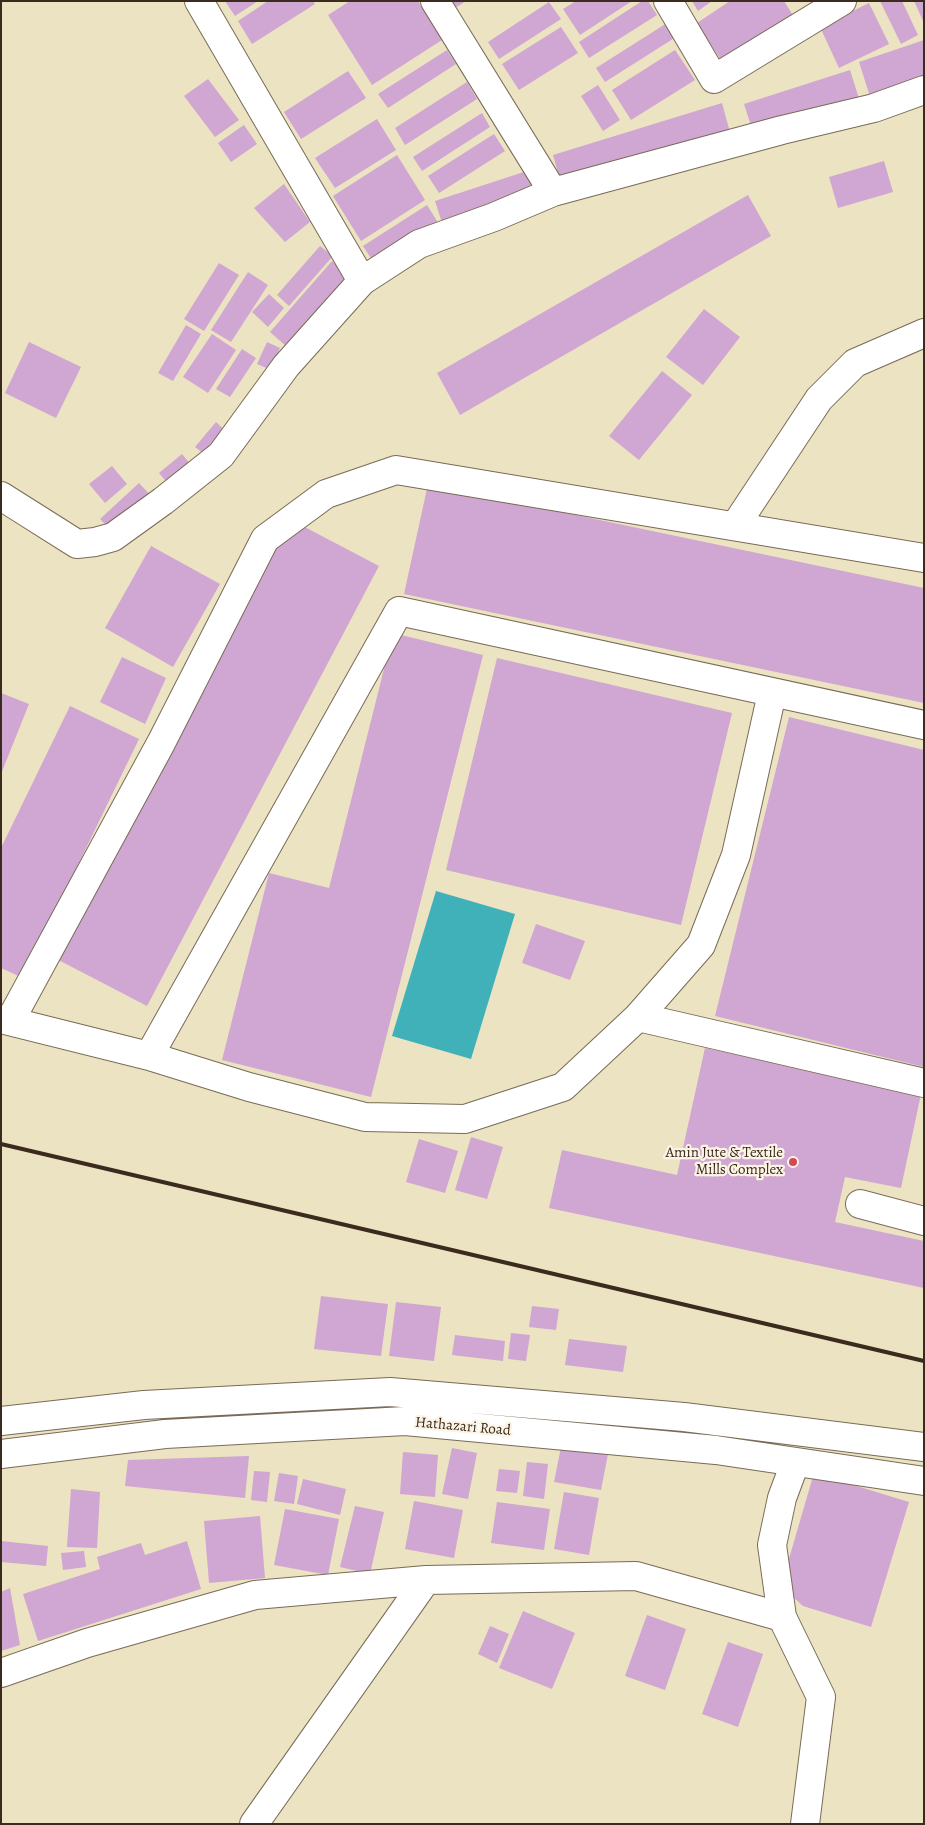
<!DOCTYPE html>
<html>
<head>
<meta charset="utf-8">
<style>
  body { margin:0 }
  #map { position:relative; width:925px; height:1825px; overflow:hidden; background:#ebe3c1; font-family:Alegreya,serif }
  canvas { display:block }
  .frame { position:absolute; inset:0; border:2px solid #3b2a1e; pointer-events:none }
</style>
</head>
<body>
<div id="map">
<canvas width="925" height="1825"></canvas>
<div class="frame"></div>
</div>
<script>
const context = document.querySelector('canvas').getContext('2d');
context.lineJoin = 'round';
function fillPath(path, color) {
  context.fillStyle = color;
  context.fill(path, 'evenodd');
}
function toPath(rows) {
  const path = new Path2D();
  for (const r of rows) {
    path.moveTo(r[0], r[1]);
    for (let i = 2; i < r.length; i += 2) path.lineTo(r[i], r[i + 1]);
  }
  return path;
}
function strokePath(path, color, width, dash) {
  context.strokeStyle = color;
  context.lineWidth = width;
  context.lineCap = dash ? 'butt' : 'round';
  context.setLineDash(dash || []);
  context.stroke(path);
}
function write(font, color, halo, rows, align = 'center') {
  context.font = font + ' Alegreya,serif';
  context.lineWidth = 4.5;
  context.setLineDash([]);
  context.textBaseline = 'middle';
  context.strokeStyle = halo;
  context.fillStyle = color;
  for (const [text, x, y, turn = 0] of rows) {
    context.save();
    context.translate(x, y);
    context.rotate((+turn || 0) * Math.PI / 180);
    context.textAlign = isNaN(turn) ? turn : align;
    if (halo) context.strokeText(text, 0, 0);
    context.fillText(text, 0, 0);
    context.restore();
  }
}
const water = toPath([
  [436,891,515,914,471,1059,392,1036]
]);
const building = toPath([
  [225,1,258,1,235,16],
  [268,1,313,1,315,4,252,44,238,21],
  [350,1,418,1,442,40,372,85,328,15],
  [447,1,466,1,452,10],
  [576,1,632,1,580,35,563,9],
  [642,1,648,1,657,15,589,58,579,42],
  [692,1,712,1,698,11],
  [730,1,784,1,794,17,723,63,697,23],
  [880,1,902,1,918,35,901,44],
  [914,1,924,1,924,23],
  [549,2,561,19,499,59,488,42],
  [869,3,889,44,839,68,820,27],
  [667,23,676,37,605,82,596,68],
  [561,27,578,53,519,90,502,64],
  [924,40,924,88,873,106,859,62],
  [447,50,456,64,388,108,378,94],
  [675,50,695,80,631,120,612,90],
  [850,70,860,102,754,135,744,104],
  [348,71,366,98,301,139,284,112],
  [208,79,239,120,215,137,184,96],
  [467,82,477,99,405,145,395,128],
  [598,85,620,120,603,131,581,96],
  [722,103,731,136,562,187,553,155],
  [482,113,490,127,422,171,413,157],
  [377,119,396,150,335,188,315,158],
  [244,125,257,144,231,162,218,143],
  [494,134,505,151,439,193,428,176],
  [397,155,425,200,361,241,333,196],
  [884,161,893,192,838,208,829,177],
  [536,168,545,195,444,229,435,201],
  [284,184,310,222,285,242,254,208],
  [748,195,771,236,460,415,437,373],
  [427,205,440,226,376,266,363,246],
  [320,246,333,256,289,306,277,295],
  [332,261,357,283,295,354,270,332],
  [219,263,239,275,204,331,184,319],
  [248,272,268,285,231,342,211,330],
  [269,294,284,308,268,327,252,312],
  [704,309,740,337,703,385,666,357],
  [186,325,201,334,173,381,158,373],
  [212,334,236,350,208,393,183,377],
  [29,342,81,367,56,418,5,393],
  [267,342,280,348,271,370,257,364],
  [242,349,256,358,230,397,216,389],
  [662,371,692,395,639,460,609,436],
  [216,422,231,436,213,461,195,447],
  [182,454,197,472,174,491,159,473],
  [112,466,127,484,105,503,89,484],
  [139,483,153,498,115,534,100,519],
  [428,484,924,588,924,703,404,594],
  [278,513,379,566,147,1006,45,953],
  [151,546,220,584,173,667,105,628],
  [393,633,483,655,371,1097,222,1060,269,873,329,888],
  [122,657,166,678,145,724,100,702],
  [497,658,732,713,681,925,446,870],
  [1,693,29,704,1,774],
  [70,706,139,739,23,978,1,968,1,848],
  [789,717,924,750,924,1067,715,1016],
  [536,924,585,941,570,980,522,963],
  [705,1048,921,1094,901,1188,845,1177,835,1222,924,1241,924,1288,549,1208,562,1150,677,1175],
  [471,1137,503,1147,487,1199,455,1190],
  [419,1139,458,1151,445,1193,406,1182],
  [321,1296,388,1304,381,1356,314,1349],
  [396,1302,441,1307,434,1361,389,1356],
  [532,1306,559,1309,556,1330,529,1327],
  [511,1333,530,1335,526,1361,508,1359],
  [455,1335,505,1341,503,1361,452,1355],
  [569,1339,627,1346,623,1372,565,1365],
  [561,1447,608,1454,601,1490,554,1482],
  [452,1448,477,1453,468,1499,442,1494],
  [403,1452,438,1455,435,1497,400,1494],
  [249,1456,245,1498,125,1486,128,1460],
  [527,1462,548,1464,544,1499,523,1496],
  [499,1469,520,1471,517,1493,496,1491],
  [254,1471,270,1472,267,1502,251,1500],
  [279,1473,298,1476,294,1504,274,1501],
  [814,1473,909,1502,871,1627,803,1606,781,1586],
  [303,1479,346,1489,340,1515,297,1504],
  [71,1489,100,1492,97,1548,67,1547],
  [564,1492,599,1498,589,1555,554,1549],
  [414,1501,463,1510,454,1558,405,1549],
  [497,1502,550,1509,544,1550,491,1543],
  [355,1506,384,1512,370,1574,340,1567],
  [285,1509,339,1519,328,1575,274,1565],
  [260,1516,265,1578,209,1583,204,1521],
  [1,1541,48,1546,46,1566,1,1562],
  [187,1541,201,1589,38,1641,23,1594,100,1569,97,1557,141,1543,145,1555],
  [84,1551,86,1567,63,1570,61,1553],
  [10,1588,20,1645,1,1651,1,1592],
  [523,1611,575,1633,552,1689,499,1668],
  [647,1615,686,1629,665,1690,625,1676],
  [490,1626,509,1634,497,1663,478,1654],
  [728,1642,763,1654,738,1727,702,1714]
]);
const street = toPath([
  [199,1,362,281],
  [435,1,553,192],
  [668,1,714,79,842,1],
  [1,496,77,544,95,542,113,537,163,501,221,455,286,366,362,281,419,244,494,217,553,192,782,130,874,108,924,90],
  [735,526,819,399,855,363,924,333],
  [772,693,736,855,701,945,638,1017,563,1087,465,1119,365,1117,249,1087,149,1056,399,611,924,725],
  [638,1017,924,1083],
  [1,1019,149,1056],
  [10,1021,161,743,265,539,326,494,396,470,924,558],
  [860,1204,924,1221],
  [795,1463,782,1498,772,1545,782,1617,821,1697,805,1824],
  [1,1673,87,1643,255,1595,426,1580],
  [254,1824,426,1580,636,1576,782,1617]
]);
const highway = toPath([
  [1,1421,144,1405,390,1392,684,1417,924,1447],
  [1,1454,165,1434,405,1421,716,1450,924,1481]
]);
const rail = toPath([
  [1,1144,924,1361]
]);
const markers = [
  [793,1162,5,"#d1495b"]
];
const poiNames = [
  ["Amin Jute & Textile",783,1153],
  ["Mills Complex",783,1170]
];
const streetNames = [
  ["Hathazari Road",463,1427,5]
];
fillPath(water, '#40b1b8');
fillPath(building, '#d0a6d2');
strokePath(street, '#796b57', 30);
strokePath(highway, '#796b57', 30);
strokePath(street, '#fff', 28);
strokePath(highway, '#fff', 28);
strokePath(rail, '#3b2a1e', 4);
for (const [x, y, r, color] of markers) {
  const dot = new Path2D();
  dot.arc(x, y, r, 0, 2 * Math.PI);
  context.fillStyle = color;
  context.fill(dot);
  strokePath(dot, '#fcf5e5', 2);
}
write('15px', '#3b2a1e', '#fcf5e5', poiNames, 'right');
write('15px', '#3b2a1e', '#fcf5e5', streetNames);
</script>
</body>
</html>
